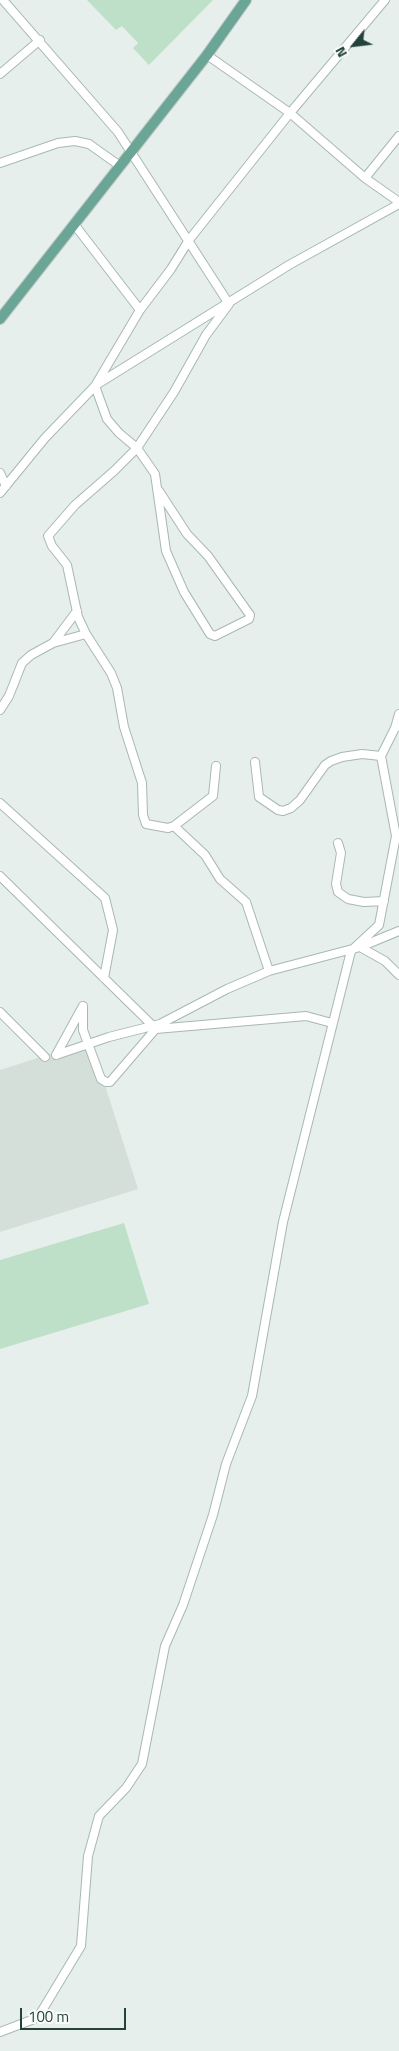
<!DOCTYPE html>
<html>
<head>
<meta charset="utf-8">
<style>
  body { margin:0 }
  #map { position:relative; width:399px; height:2051px; overflow:hidden; background:#e6efeb; font-family:"Titillium Web",sans-serif }
  canvas { display:block }
  .north { position:absolute; left:329px; top:20px; width:50px; height:50px; -webkit-text-stroke:4px #f7fbf9; paint-order:stroke; rotate:241deg; font-size:14px; font-weight:700; line-height:20px; text-align:center; color:#24423a }
  .north::after { content:''; display:block; margin:auto; width:18px; height:22px; background:#24423a; clip-path:polygon(50% 0,100% 100%,50% 72%,0 100%) }
  .scale { position:absolute; left:20px; top:2008px; width:106px; height:22px; box-sizing:border-box; border:2px solid #24423a; border-top:0; padding-left:6px; font-size:15px; line-height:18px; white-space:nowrap; color:#24423a; -webkit-text-stroke:4px #f7fbf9; paint-order:stroke }
</style>
</head>
<body>
<div id="map">
<canvas width="399" height="2051"></canvas>
<div class="north">N</div>
<div class="scale">100 m</div>
</div>
<script>
const context = document.querySelector('canvas').getContext('2d');
context.lineJoin = 'round';
function fillPath(path, color) {
  context.fillStyle = color;
  context.fill(path, 'evenodd');
}
function toPath(rows) {
  const path = new Path2D();
  for (const r of rows) {
    path.moveTo(r[0], r[1]);
    for (let i = 2; i < r.length; i += 2) path.lineTo(r[i], r[i + 1]);
  }
  return path;
}
function strokePath(path, color, width, dash) {
  context.strokeStyle = color;
  context.lineWidth = width;
  context.lineCap = dash ? 'butt' : 'round';
  context.setLineDash(dash || []);
  context.stroke(path);
}
const built = toPath([
  [91,1041,138,1189,0,1232,0,1070]
]);
const green = toPath([
  [87,0,213,0,149,65,133,48,138,43,122,26,116,30],
  [124,1223,149,1304,0,1349,0,1260]
]);
const minor = toPath([
  [3,0,118,132,229,304,206,335,174,392,137,448,114,471,75,505,48,536,52,546,67,565,78,617,86,634,111,673,117,688,124,727,142,783,143,815,146,824,168,828,174,826,213,796,216,766],
  [207,55,290,113,365,178,399,202],
  [0,74,40,40],
  [0,163,58,143,75,141,89,144,120,166],
  [365,178,399,136],
  [74,224,140,310],
  [96,385,289,265,399,204],
  [95,386,107,419,119,433,137,448,155,474,166,551,184,592,210,634,215,636,249,619,250,615,208,556,187,534,159,491],
  [0,473,6,486],
  [0,493,45,438,95,386,140,310,171,269,189,240,290,113,385,0],
  [53,643,86,634],
  [0,710,9,696,22,663,31,655,53,643,77,611],
  [395,728,399,714],
  [255,762,259,797,278,810,283,811,291,808,300,800,325,765,331,761,342,757,362,754,381,756],
  [0,803,105,898,113,930,104,978],
  [174,826,205,855,220,879,246,902,269,971],
  [338,843,341,853,336,884,338,892,348,899,364,902,384,901],
  [0,876,152,1025],
  [360,947,399,931],
  [83,1006,83,1030,101,1079,106,1082,110,1082,159,1025],
  [0,1012,45,1057],
  [156,1029,306,1016,332,1023],
  [56,1055,109,1037,160,1024,227,989,269,971,360,947,385,961,399,975],
  [56,1055,83,1006],
  [0,2032,34,2019,40,2014,81,1946,88,1856,99,1816,126,1788,142,1764,165,1646,183,1605,213,1515,226,1464,252,1396,283,1222,351,951,379,925,396,836,381,756,395,728,399,726]
]);
const major = toPath([
  [0,319,207,55,246,0]
]);
fillPath(built, '#d4dfda');
fillPath(green, '#bfe0c8');
strokePath(minor, '#a8b8b2', 10);
strokePath(major, '#c2cac8', 12);
strokePath(minor, '#fff', 8);
strokePath(major, '#6aa596', 10);
</script>
</body>
</html>
